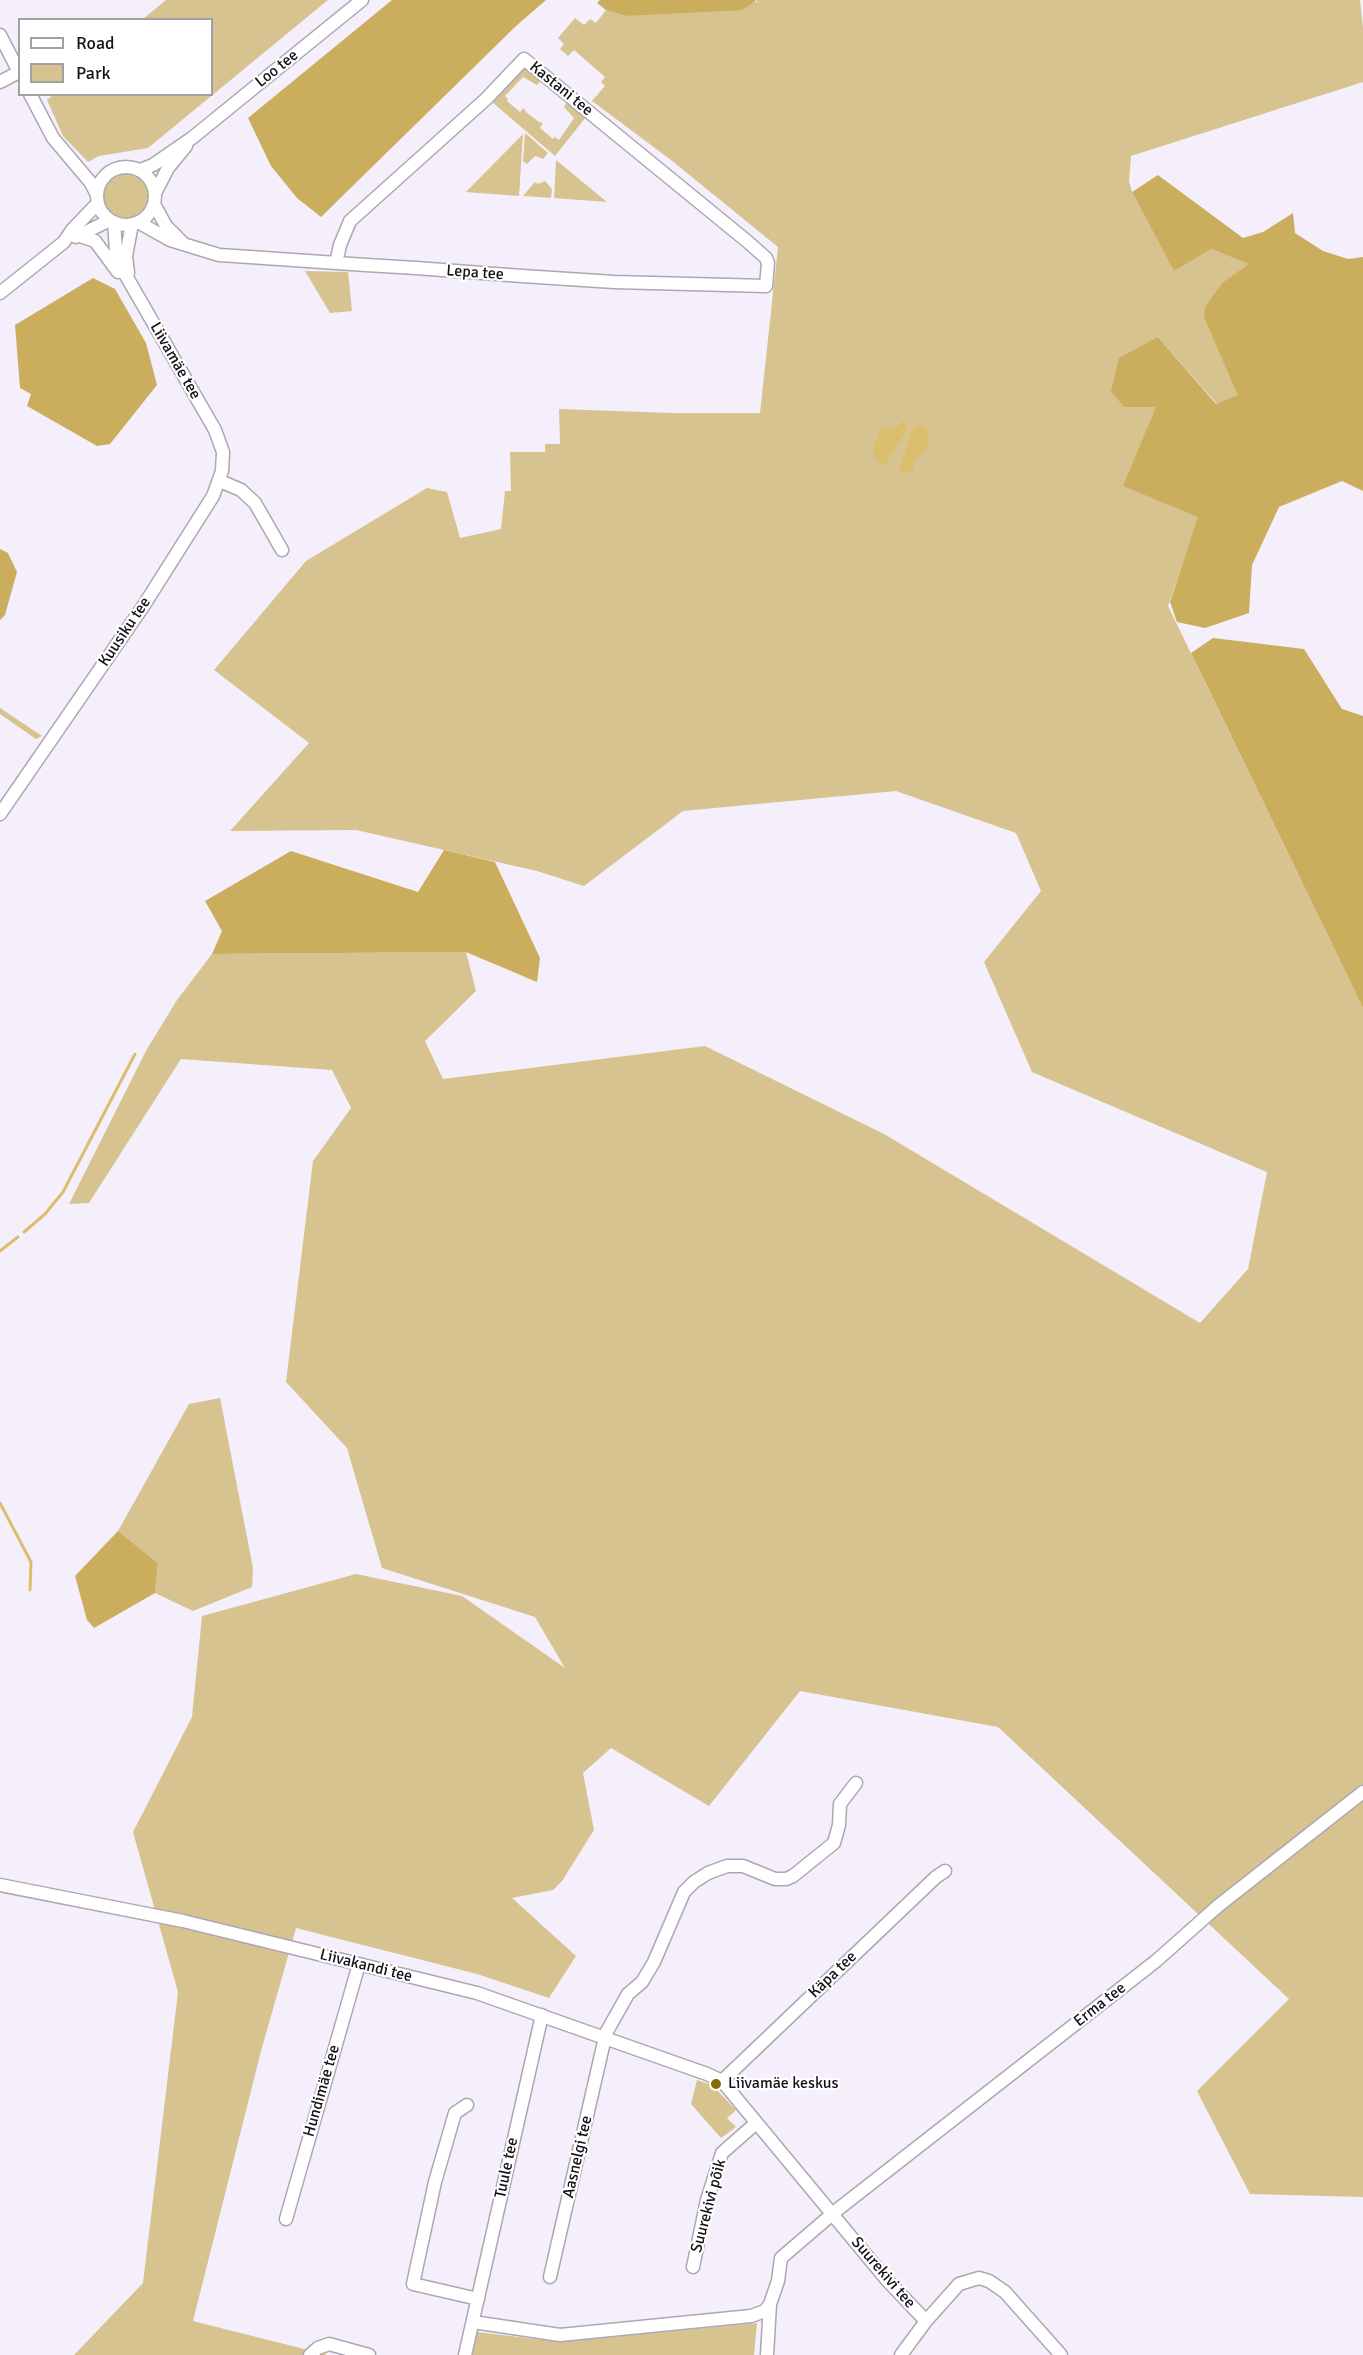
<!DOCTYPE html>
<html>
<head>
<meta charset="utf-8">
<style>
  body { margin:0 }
  #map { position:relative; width:1363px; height:2355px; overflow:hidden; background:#f4effb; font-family:Signika,sans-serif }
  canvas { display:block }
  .legend { position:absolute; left:18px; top:18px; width:195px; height:78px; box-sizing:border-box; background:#fff; border:2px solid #a1a0a2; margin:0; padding:8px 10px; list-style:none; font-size:18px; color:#131216 }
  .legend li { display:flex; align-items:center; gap:12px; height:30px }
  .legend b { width:30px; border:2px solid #a1a0a2 }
</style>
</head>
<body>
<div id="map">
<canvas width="1363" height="2355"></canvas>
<ul class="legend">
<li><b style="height:8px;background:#fff"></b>Road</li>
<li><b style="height:16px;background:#d6c38f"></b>Park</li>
</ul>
</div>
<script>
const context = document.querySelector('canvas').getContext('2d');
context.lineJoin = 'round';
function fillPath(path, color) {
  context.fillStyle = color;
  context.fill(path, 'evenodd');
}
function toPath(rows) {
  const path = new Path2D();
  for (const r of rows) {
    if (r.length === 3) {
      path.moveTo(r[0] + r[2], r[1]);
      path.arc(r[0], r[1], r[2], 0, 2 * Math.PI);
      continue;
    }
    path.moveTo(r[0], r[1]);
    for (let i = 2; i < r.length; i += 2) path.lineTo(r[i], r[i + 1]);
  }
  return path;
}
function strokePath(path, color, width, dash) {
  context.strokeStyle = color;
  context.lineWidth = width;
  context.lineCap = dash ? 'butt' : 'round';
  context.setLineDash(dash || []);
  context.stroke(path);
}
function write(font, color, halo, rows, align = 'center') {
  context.font = font + ' Signika,sans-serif';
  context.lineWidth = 4.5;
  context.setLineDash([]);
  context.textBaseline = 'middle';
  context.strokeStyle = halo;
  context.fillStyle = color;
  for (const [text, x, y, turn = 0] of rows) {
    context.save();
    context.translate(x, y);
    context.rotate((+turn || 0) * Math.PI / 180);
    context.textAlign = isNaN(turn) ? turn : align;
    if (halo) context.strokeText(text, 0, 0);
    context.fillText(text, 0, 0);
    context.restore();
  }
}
const green = toPath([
  [166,0,328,0,148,148,99,156,88,162,63,136,47,100,53,95,212,94,212,20,143,19],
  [757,0,1360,0,1363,28,1363,82,1131,156,1129,181,1132,192,1174,270,1211,249,1250,264,1223,282,1204,318,1239,395,1217,404,1158,337,1124,407,1156,407,1199,517,1168,606,1363,1008,1363,2197,1250,2194,1197,2091,1289,1999,998,1727,800,1691,709,1806,611,1748,583,1773,594,1830,562,1881,553,1890,512,1898,576,1956,549,1998,477,1974,296,1928,261,2051,193,2321,328,2355,74,2355,143,2283,178,1992,133,1832,192,1717,202,1616,356,1574,462,1596,565,1668,535,1617,382,1568,347,1448,286,1382,313,1161,351,1108,332,1070,181,1059,89,1203,69,1204,147,1049,177,1000,212,954,466,952,476,991,425,1041,443,1079,705,1046,884,1134,1200,1323,1248,1269,1267,1172,1032,1072,984,962,1041,891,1016,833,896,791,683,811,584,886,537,871,356,830,230,831,309,743,214,670,306,561,427,488,447,492,460,538,501,529,505,491,511,491,510,452,545,452,545,444,560,444,559,409,672,413,760,413,778,247,671,160,592,101,605,86,601,82,605,77,574,50,568,56,560,49,564,44,558,38,575,18,584,25,590,19,596,23,606,10,626,16,757,2],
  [524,67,541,80,537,85,523,77,505,96,508,99,507,101,520,112,524,108,526,112,539,122,543,123,540,128,553,139,555,137,559,140,574,118,564,107,567,102,586,117,555,156,491,101],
  [525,133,548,153,543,159,535,156,527,164,523,161],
  [523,134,519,196,466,192],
  [556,160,607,202,554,198],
  [126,196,22],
  [545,181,552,189,551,198,523,196,535,182,538,184],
  [305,271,348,272,352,311,330,313],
  [0,708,42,736,36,739,0,714],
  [220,1398,253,1568,252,1587,193,1611,155,1593,158,1563,118,1531,189,1404],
  [697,2080,712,2085,736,2110,727,2118,736,2127,721,2138,691,2104],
  [757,2323,754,2355,471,2355,477,2332,560,2342]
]);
const forest = toPath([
  [392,0,546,0,516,26,321,217,297,198,271,166,248,118],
  [600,0,757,0,742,10,626,16,606,10,597,3],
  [1158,175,1243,238,1263,232,1293,213,1295,233,1323,251,1348,259,1363,257,1363,491,1342,481,1279,507,1252,565,1249,613,1205,628,1177,622,1170,602,1198,517,1123,486,1156,407,1124,407,1111,391,1119,358,1158,337,1216,404,1238,395,1204,318,1205,307,1223,282,1249,264,1211,249,1174,271,1132,192],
  [93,278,115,289,146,343,157,385,110,444,97,446,27,406,31,394,20,388,15,325],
  [0,549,8,553,17,572,5,615,0,620],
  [1213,638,1304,649,1342,709,1363,716,1363,1008,1191,653],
  [444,850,495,862,540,958,537,982,466,952,212,954,222,931,205,901,291,851,418,892],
  [118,1531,158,1563,155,1593,94,1628,87,1620,75,1576]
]);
const water = toPath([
  [903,421,907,423,904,435,886,463,880,464,874,456,874,444,882,428,897,427],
  [921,424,927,429,929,442,925,450,913,461,914,468,906,474,902,473,900,469,912,429]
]);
const stream = toPath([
  [24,1232,45,1214,63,1192,135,1054],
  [0,1251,18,1237],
  [0,1503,31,1562,30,1590]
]);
const minor = toPath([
  [0,35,20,74],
  [0,82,19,72],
  [30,94,53,138,91,183,97,195],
  [126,196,29],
  [140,170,153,165,192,138,362,0],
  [155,193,168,168,186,146],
  [154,204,166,226,182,242],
  [138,222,170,240,219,255,235,256,366,265,416,268,522,276,614,282,766,286,768,263,766,258,748,242,524,59,486,99,350,221,340,245,336,263],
  [80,236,95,241,118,272],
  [76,237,110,220],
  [128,273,126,256,132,224],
  [0,293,64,242,72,230,98,203],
  [220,481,241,490,255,503,282,550],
  [0,814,144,605,213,496,222,471,223,452,215,430,121,267,116,251,114,222],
  [0,1885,183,1921,477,1993,707,2074,722,2081,886,2279,926,2321,959,2284,979,2278,989,2281,1005,2292,1061,2355],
  [722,2081,936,1877,945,1871],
  [467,2105,455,2113,435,2182,413,2284,478,2299],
  [286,2219,359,1964],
  [693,2267,707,2200,722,2153,755,2124],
  [550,2277,606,2033,628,1994,642,1982,654,1962,684,1892,694,1882,708,1873,727,1866,743,1866,775,1879,786,1879,793,1876,834,1843,839,1825,840,1804,856,1783],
  [473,2322,560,2335,751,2316,765,2311,770,2304],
  [310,2355,318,2348,329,2344,369,2355],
  [465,2355,542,2015],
  [767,2355,770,2304,778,2281,781,2258,837,2210,1156,1961,1218,1906,1363,1792],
  [901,2355,926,2321]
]);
const markers = [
  [716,2084,6,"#856a05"]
];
const streetNames = [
  ["Loo tee",277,69,-39],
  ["Kastani tee",561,89,39],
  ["Lepa tee",475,273,4],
  ["Liivamäe tee",175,361,60],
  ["Kuusiku tee",125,632,-56],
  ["Liivakandi tee",366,1966,14],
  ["Käpa tee",833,1975,-44],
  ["Erma tee",1100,2005,-38],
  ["Hundimäe tee",322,2091,-74],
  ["Aasnelgi tee",578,2157,-77],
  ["Tuule tee",507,2168,-78],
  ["Suurekivi põik",709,2206,-75],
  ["Suurekivi tee",883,2273,49]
];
const poiNames = [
  ["Liivamäe keskus",728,2084]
];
fillPath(green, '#d6c38f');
fillPath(forest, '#caae5e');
fillPath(water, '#dabe6e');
strokePath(stream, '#dabe6e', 3);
strokePath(minor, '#aca7b2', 15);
strokePath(minor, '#fff', 12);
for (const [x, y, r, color] of markers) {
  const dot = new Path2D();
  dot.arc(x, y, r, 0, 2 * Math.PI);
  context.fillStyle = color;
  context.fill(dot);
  strokePath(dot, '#fff', 2);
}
write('16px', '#131216', '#fff', streetNames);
write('16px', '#131216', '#fff', poiNames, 'left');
</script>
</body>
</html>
